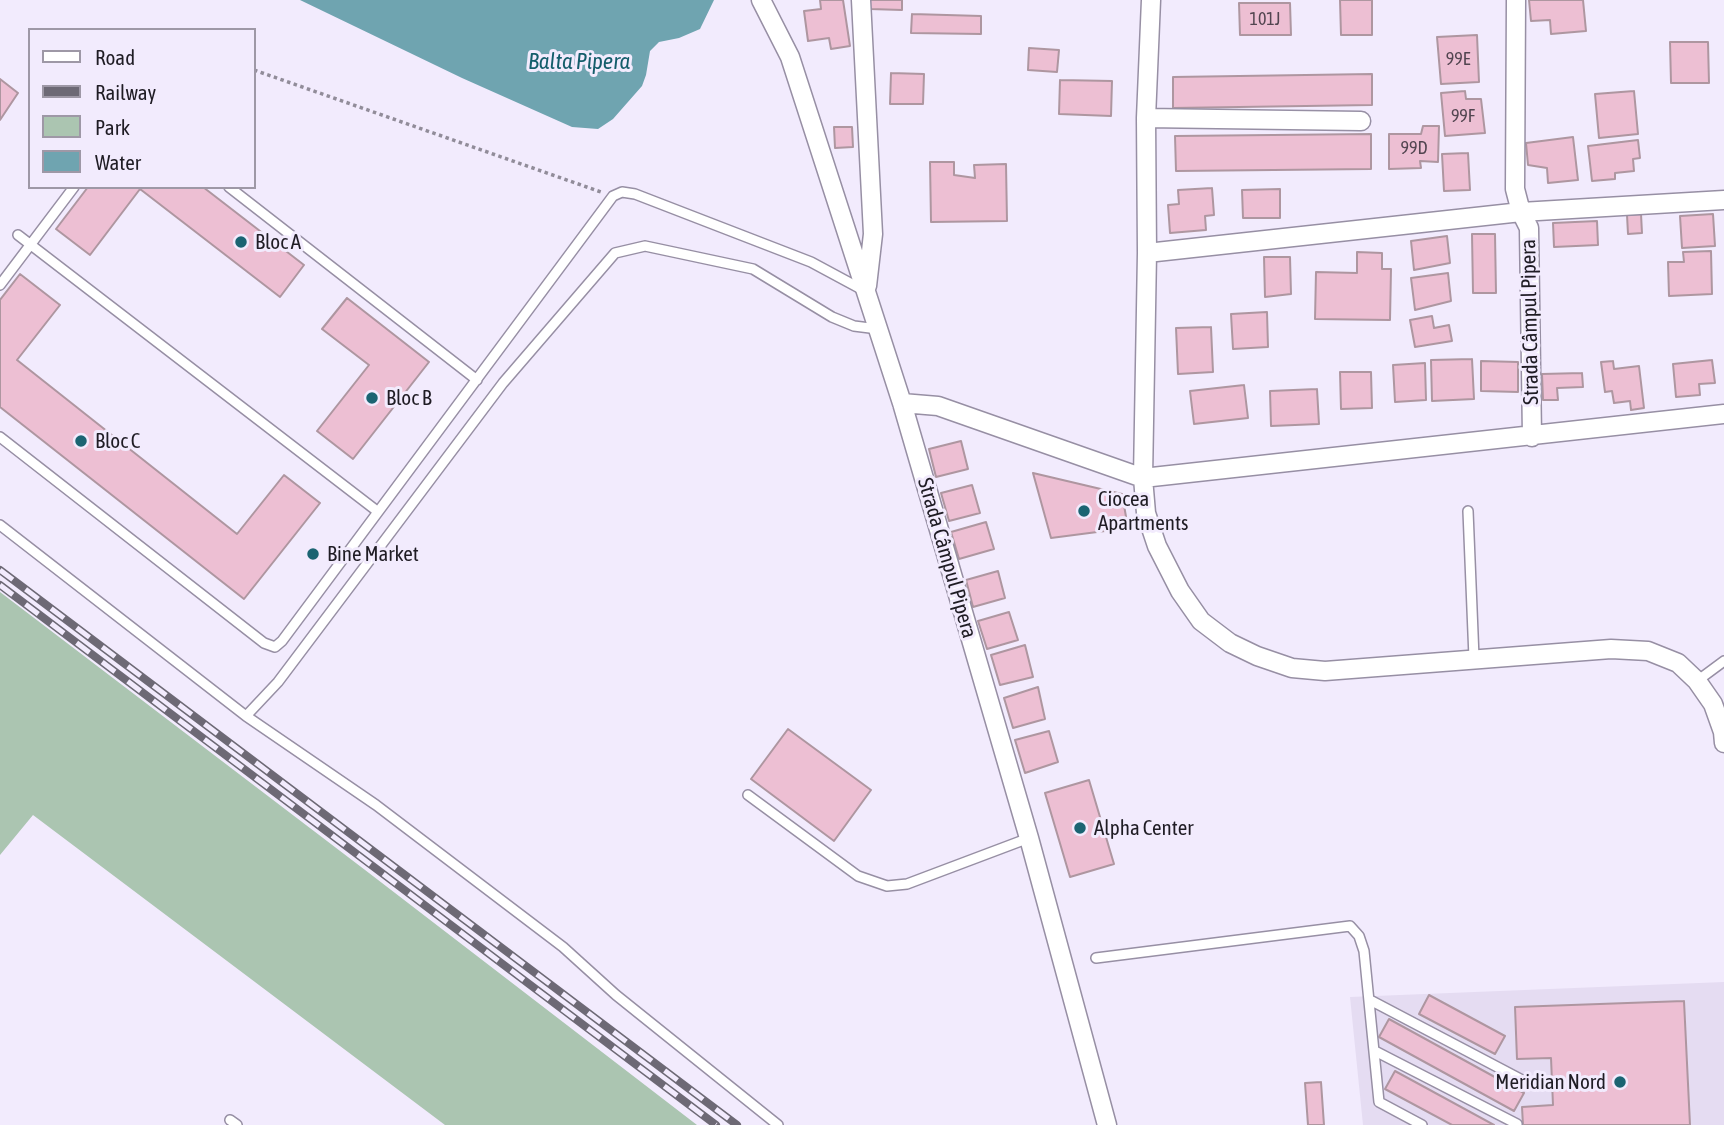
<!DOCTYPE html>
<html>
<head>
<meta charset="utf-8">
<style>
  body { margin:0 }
  #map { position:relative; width:1724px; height:1125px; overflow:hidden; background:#f2ebfd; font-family:"Asap Condensed",sans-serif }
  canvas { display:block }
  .legend { position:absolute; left:28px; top:28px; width:228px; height:161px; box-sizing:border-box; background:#f2ebfd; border:2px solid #9e98a6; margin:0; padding:9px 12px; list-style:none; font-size:21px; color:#1f1c24 }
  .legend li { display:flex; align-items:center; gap:14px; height:35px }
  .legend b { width:35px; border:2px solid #9e98a6 }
</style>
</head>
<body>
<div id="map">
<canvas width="1724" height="1125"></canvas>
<ul class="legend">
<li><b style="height:9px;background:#fff"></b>Road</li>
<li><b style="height:9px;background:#6d6975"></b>Railway</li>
<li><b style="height:19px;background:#abc5b1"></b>Park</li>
<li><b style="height:19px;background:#6fa4b0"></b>Water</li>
</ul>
</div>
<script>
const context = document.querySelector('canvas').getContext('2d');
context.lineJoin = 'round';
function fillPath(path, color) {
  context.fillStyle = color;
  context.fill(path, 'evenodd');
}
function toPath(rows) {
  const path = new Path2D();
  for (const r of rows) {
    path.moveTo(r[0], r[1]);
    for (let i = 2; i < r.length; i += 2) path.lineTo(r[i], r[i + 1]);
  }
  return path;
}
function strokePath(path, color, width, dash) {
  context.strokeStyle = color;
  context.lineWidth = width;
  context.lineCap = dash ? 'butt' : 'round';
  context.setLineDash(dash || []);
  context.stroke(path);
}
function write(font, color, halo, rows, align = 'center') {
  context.font = font + ' "Asap Condensed",sans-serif';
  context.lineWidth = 6;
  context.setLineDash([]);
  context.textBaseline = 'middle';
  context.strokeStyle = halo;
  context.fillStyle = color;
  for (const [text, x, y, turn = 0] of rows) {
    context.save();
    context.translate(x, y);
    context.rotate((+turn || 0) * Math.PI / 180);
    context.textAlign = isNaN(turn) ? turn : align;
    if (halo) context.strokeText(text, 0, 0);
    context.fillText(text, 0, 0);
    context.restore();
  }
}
const commercial = toPath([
  [1724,982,1724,1125,1363,1125,1350,997]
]);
const green = toPath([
  [0,592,369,873,697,1125,445,1125,33,815,0,855]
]);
const water = toPath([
  [300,0,714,0,700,29,679,38,659,42,650,51,646,75,642,86,613,119,598,129,572,127,462,78]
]);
const building = toPath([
  [820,0,843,0,850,46,831,49,829,38,808,41,804,11,821,9,820,0],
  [870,0,902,0,902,10,870,9,870,0],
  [1340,0,1372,0,1372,35,1341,35,1340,0],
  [1529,0,1583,0,1586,31,1551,34,1550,20,1531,21,1529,0],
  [1239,3,1290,3,1291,35,1240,35,1239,3],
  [912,14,981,16,981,34,911,33,912,14],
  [1477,35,1479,82,1441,84,1437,37,1477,35],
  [1670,42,1708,42,1709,83,1671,83,1670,42],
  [1029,48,1059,50,1057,72,1028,70,1029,48],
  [891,73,924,74,923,104,890,104,891,73],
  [1372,74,1372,105,1173,108,1173,77,1372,74],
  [0,79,18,93,0,120,0,79],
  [1060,80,1112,81,1111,116,1059,114,1060,80],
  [1465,91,1466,99,1481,99,1485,133,1445,136,1441,93,1465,91],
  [1634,91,1638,134,1599,138,1595,94,1634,91],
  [1423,126,1439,126,1438,162,1420,161,1421,168,1389,169,1389,134,1421,134,1423,126],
  [834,127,852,127,853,147,835,148,834,127],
  [1371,134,1371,169,1176,171,1175,136,1371,134],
  [1573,137,1578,180,1548,183,1547,168,1528,165,1526,143,1573,137],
  [1638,140,1640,158,1633,159,1634,171,1615,173,1615,179,1592,181,1588,146,1638,140],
  [1468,153,1470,190,1444,191,1442,154,1468,153],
  [930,162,954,162,954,175,975,178,974,165,1006,164,1007,221,931,222,930,162],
  [88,187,203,187,304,265,280,297,140,189,90,255,56,229,88,187],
  [1212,188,1214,215,1205,216,1206,230,1170,233,1168,205,1179,204,1178,190,1212,188],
  [1280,189,1280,218,1243,218,1242,190,1280,189],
  [1641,214,1642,233,1628,234,1627,215,1641,214],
  [1713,214,1715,246,1682,248,1680,216,1713,214],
  [1597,221,1598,245,1554,247,1553,223,1597,221],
  [1472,234,1495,234,1496,293,1473,293,1472,234],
  [1447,236,1450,263,1414,270,1411,241,1447,236],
  [1711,251,1712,294,1669,296,1668,262,1684,262,1683,252,1711,251],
  [1357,252,1382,253,1382,269,1391,269,1390,320,1315,319,1316,272,1357,273,1357,252],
  [1264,257,1290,257,1291,294,1265,297,1264,257],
  [1448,273,1451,301,1415,310,1411,278,1448,273],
  [20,274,60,305,17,360,237,534,284,475,320,503,244,599,0,407,0,300,20,274],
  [347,298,429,362,353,459,317,431,369,365,322,329,347,298],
  [1267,312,1268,347,1233,349,1231,314,1267,312],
  [1432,316,1434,328,1449,325,1452,341,1415,347,1410,320,1432,316],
  [1211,327,1213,372,1178,374,1176,328,1211,327],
  [1472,359,1474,399,1432,401,1431,360,1472,359],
  [1712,360,1715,383,1699,384,1700,395,1676,397,1673,364,1712,360],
  [1481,361,1518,362,1518,392,1481,391,1481,361],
  [1613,361,1614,369,1639,366,1644,408,1631,410,1630,401,1614,403,1612,391,1605,392,1601,362,1613,361],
  [1425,363,1426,400,1395,402,1393,365,1425,363],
  [1340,372,1371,372,1372,408,1341,409,1340,372],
  [1582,373,1583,387,1557,388,1558,400,1543,400,1542,374,1582,373],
  [1244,385,1248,418,1194,424,1190,391,1244,385],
  [1317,389,1319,424,1271,426,1270,391,1317,389],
  [961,441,968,469,936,477,929,449,961,441],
  [1033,473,1122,494,1128,528,1051,538,1033,473],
  [972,485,980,513,949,521,941,493,972,485],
  [986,522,994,549,959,559,951,532,986,522],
  [998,571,1005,598,973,607,966,580,998,571],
  [1009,612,1018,640,987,649,978,621,1009,612],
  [1025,645,1033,677,1000,685,991,655,1025,645],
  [1038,687,1045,719,1013,728,1004,698,1038,687],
  [788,729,871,790,834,841,751,779,788,729],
  [1049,731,1058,762,1025,773,1015,740,1049,731],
  [1089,780,1114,864,1070,877,1045,793,1089,780],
  [1429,995,1505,1036,1495,1054,1419,1014,1429,995],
  [1684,1001,1690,1125,1523,1125,1522,1107,1553,1105,1551,1058,1517,1059,1515,1007,1684,1001],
  [1389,1019,1524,1093,1514,1111,1379,1037,1389,1019],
  [1395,1071,1494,1125,1452,1125,1385,1089,1395,1071],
  [1321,1082,1324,1125,1308,1125,1305,1083,1321,1082]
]);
const path = toPath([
  [254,70,601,192]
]);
const lane = toPath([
  [229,187,477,380],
  [18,235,377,511],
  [0,285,74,187],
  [0,437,264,643,275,647,282,641,613,196,622,192,635,194,811,262,863,290],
  [1468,511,1474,658],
  [0,525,246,716,376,805,563,947,616,995,778,1125],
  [1697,681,1724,661],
  [246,716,278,682,503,383,615,253,645,246,753,269,832,317,854,326,878,329],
  [748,795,858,876,887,886,907,884,1029,838],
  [1096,958,1350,926,1359,936,1364,951,1379,1102,1422,1125],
  [1370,1000,1524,1081],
  [1375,1051,1517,1124],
  [230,1120,237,1125]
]);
const street = toPath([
  [761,0,790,57,902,403,1029,838,1107,1125],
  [861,0,873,234,867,286],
  [1151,0,1146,118,1147,253,1143,478,1146,513,1157,546,1180,591,1201,621,1230,643,1257,656,1292,668,1325,671,1611,649,1648,651,1678,663,1697,681,1713,704,1723,732,1724,743],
  [1516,0,1515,189,1521,212,1529,228,1532,437],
  [1146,118,1361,121],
  [1147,253,1521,212,1724,200],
  [902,403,938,406,1143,478,1724,414]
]);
const rail = toPath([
  [0,570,737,1125],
  [0,585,716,1125]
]);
const markers = [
  [241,242,7,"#1b6472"],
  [372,398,7,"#1b6472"],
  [81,441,7,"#1b6472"],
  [1084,511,7,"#1b6472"],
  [313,554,7,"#1b6472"],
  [1080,828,7,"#1b6472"],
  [1620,1082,7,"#1b6472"]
];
const numberNames = [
  ["101J",1265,19],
  ["99E",1458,59],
  ["99F",1463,116],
  ["99D",1414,148]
];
const poiNames = [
  ["Bloc A",255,242],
  ["Bloc B",386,398],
  ["Bloc C",95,441],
  ["Ciocea",1098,499],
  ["Apartments",1098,523],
  ["Bine Market",327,554],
  ["Alpha Center",1094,828],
  ["Meridian Nord",1606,1082,"right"]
];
const streetNames = [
  ["Strada Câmpul Pipera",1530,322,-91],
  ["Strada Câmpul Pipera",947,558,74]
];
const waterNames = [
  ["Balta Pipera",579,62]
];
fillPath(commercial, '#e5dcf2');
fillPath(green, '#abc5b1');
fillPath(water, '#6fa4b0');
fillPath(building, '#edbfd3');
strokePath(building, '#ae96a0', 2);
strokePath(lane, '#978fa4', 12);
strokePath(street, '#978fa4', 21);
strokePath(path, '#918c99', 3.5, [3.5, 3.5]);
strokePath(lane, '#fff', 9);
strokePath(street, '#fff', 18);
strokePath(rail, '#6d6975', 8);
strokePath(rail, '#f2ebfd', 5, [16]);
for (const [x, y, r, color] of markers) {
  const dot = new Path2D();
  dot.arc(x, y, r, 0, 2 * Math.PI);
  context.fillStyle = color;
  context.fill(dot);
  strokePath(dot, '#f2ebfd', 2.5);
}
write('18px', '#524550', null, numberNames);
write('21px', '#1f1c24', '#f2ebfd', poiNames, 'left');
write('21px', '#1f1c24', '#f2ebfd', streetNames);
write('italic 23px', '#145d6b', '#f2ebfd', waterNames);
</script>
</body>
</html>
